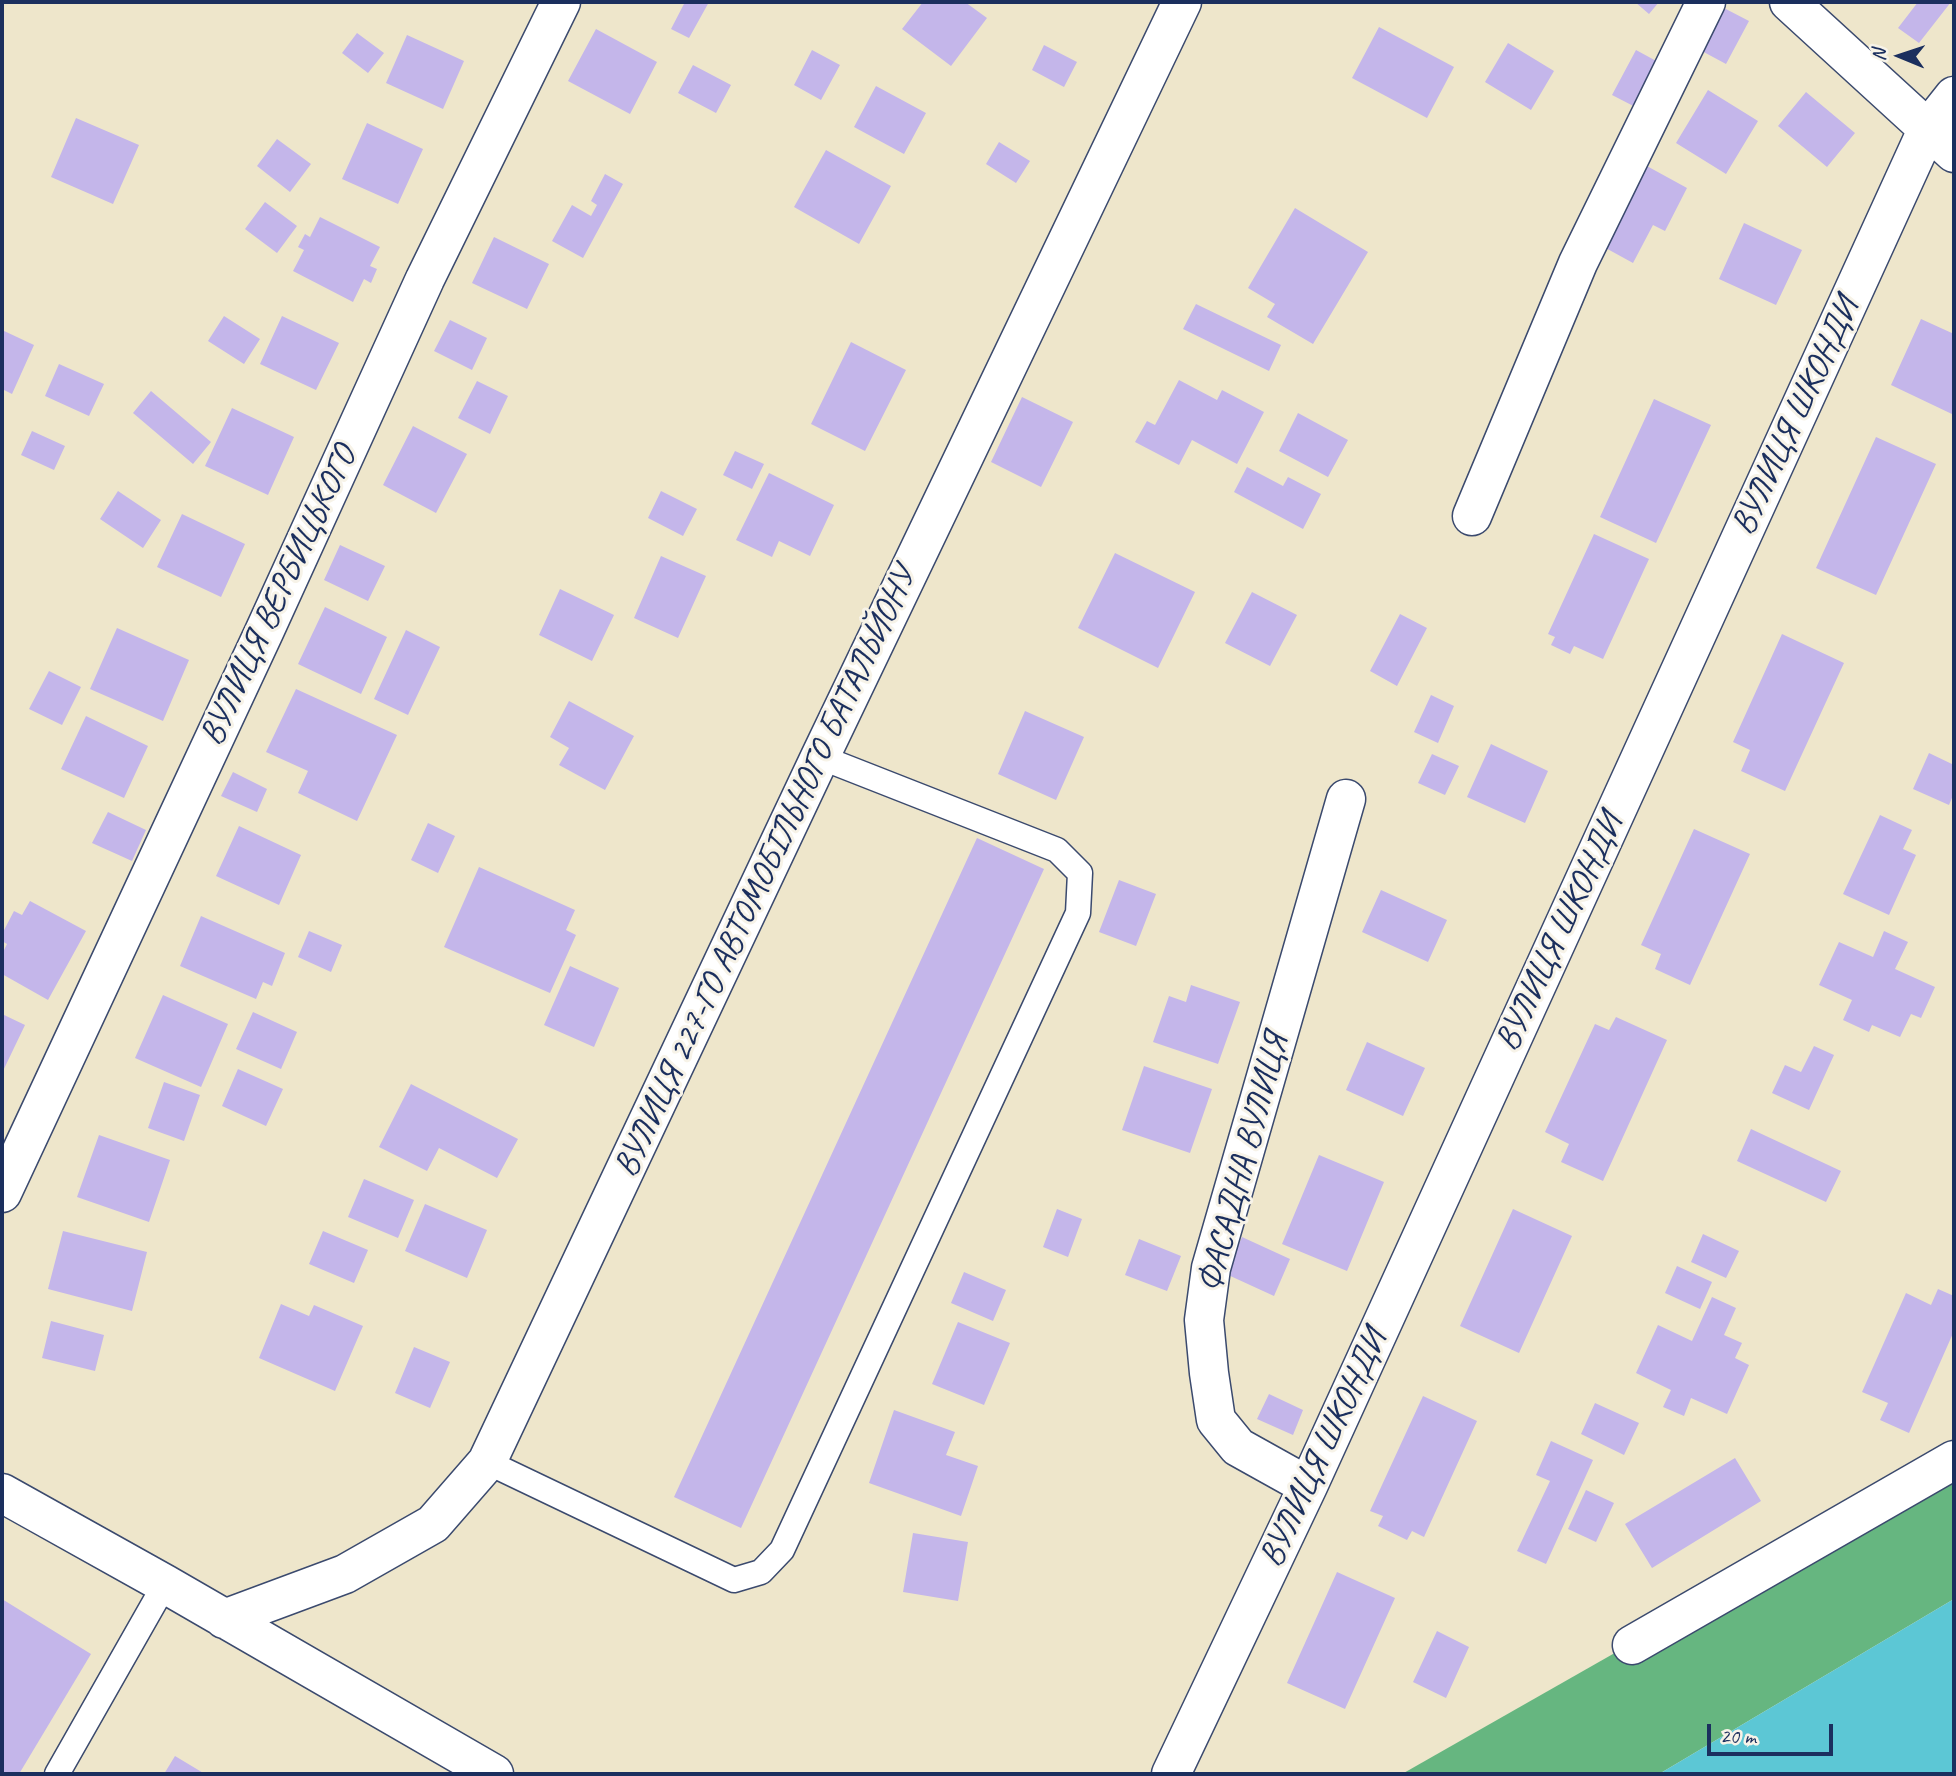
<!DOCTYPE html>
<html>
<head>
<meta charset="utf-8">
<style>
  body { margin:0 }
  #map { position:relative; width:1956px; height:1776px; overflow:hidden; background:#eee6cb; font-family:Caveat,sans-serif }
  canvas { display:block }
  .frame { position:absolute; inset:0; border:4px solid #1b2f5e; pointer-events:none }
  .north { position:absolute; left:1865px; top:21px; width:70px; height:70px; -webkit-text-stroke:5px #f7f3e8; paint-order:stroke; rotate:272deg; font-size:19px; font-weight:700; line-height:28px; text-align:center; color:#1b2f5e }
  .north::after { content:''; display:block; margin:auto; width:24px; height:32px; background:#1b2f5e; clip-path:polygon(50% 0,100% 100%,50% 72%,0 100%) }
  .scale { position:absolute; left:1707px; top:1724px; width:126px; height:32px; box-sizing:border-box; border:4px solid #1b2f5e; border-top:0; padding-left:9px; font-size:21px; line-height:24px; white-space:nowrap; color:#1b2f5e; -webkit-text-stroke:5px #f7f3e8; paint-order:stroke }
</style>
</head>
<body>
<div id="map">
<canvas width="1956" height="1776"></canvas>
<div class="frame"></div>
<div class="north">N</div>
<div class="scale">20 m</div>
</div>
<script>
const context = document.querySelector('canvas').getContext('2d');
context.lineJoin = 'round';
function fillPath(path, color) {
  context.fillStyle = color;
  context.fill(path, 'evenodd');
}
function toPath(rows) {
  const path = new Path2D();
  for (const r of rows) {
    path.moveTo(r[0], r[1]);
    for (let i = 2; i < r.length; i += 2) path.lineTo(r[i], r[i + 1]);
  }
  return path;
}
function strokePath(path, color, width, dash) {
  context.strokeStyle = color;
  context.lineWidth = width;
  context.lineCap = dash ? 'butt' : 'round';
  context.setLineDash(dash || []);
  context.stroke(path);
}
function write(font, color, halo, rows, align = 'center') {
  context.font = font + ' Caveat,sans-serif';
  context.lineWidth = 6;
  context.setLineDash([]);
  context.textBaseline = 'middle';
  context.strokeStyle = halo;
  context.fillStyle = color;
  for (const [text, x, y, turn = 0] of rows) {
    context.save();
    context.translate(x, y);
    context.rotate((+turn || 0) * Math.PI / 180);
    context.textAlign = isNaN(turn) ? turn : align;
    if (halo) context.strokeText(text, 0, 0);
    context.fillText(text, 0, 0);
    context.restore();
  }
}
const forest = toPath([
  [1954,1460,1954,1599,1659,1774,1402,1774]
]);
const water = toPath([
  [1954,1599,1954,1774,1659,1774]
]);
const building = toPath([
  [685,2,709,2,689,38,671,29],
  [923,2,965,2,987,18,951,66,902,29],
  [1635,2,1659,2,1649,14],
  [1918,2,1951,2,1919,43,1898,28],
  [1722,7,1749,21,1726,64,1700,50],
  [1379,27,1454,67,1427,118,1352,78],
  [596,29,657,62,630,114,568,81],
  [357,33,384,53,368,73,342,53],
  [407,35,464,61,443,109,386,83],
  [1508,43,1554,71,1531,110,1485,82],
  [1044,45,1077,62,1064,87,1032,70],
  [812,50,840,65,821,100,794,85],
  [1636,50,1671,69,1647,113,1612,95],
  [693,65,731,85,716,113,678,93],
  [876,86,926,113,904,154,854,127],
  [1708,90,1758,121,1726,174,1676,143],
  [1806,92,1855,133,1827,167,1778,126],
  [76,118,139,145,113,204,51,177],
  [367,123,423,149,398,204,342,179],
  [277,139,311,164,290,192,257,166],
  [999,142,1030,161,1016,183,986,164],
  [826,150,891,186,859,244,794,207],
  [1645,165,1687,188,1665,231,1653,225,1633,263,1602,246],
  [605,174,623,184,583,258,552,241,572,205,591,216,597,205,591,201],
  [265,202,297,226,277,253,245,229],
  [1295,208,1368,252,1313,344,1267,317,1275,304,1248,288],
  [320,217,380,247,370,266,377,269,371,283,364,279,353,302,293,271,304,250,298,247,305,234,310,237],
  [1744,223,1802,250,1776,305,1719,279],
  [494,237,549,264,527,309,472,283],
  [1196,304,1281,345,1269,371,1183,329],
  [224,316,260,339,244,364,208,341],
  [282,316,339,343,316,390,260,364],
  [1921,319,1954,334,1954,415,1891,385],
  [450,320,487,338,472,370,434,351],
  [2,330,34,345,12,394,2,389],
  [851,342,906,370,865,451,811,424],
  [59,364,104,384,89,416,45,396],
  [1179,380,1217,400,1222,390,1264,412,1237,464,1192,440,1179,465,1135,442,1147,421,1155,425],
  [477,381,508,396,490,434,458,418],
  [151,391,211,442,193,464,133,413],
  [1022,397,1073,422,1041,487,991,462],
  [1654,399,1711,425,1656,543,1600,517],
  [232,408,294,437,268,495,205,466],
  [1298,413,1348,440,1328,477,1279,451],
  [413,426,467,454,436,513,383,485],
  [32,431,65,446,54,470,21,455],
  [1876,437,1936,464,1876,595,1816,568],
  [735,451,764,464,752,489,723,475],
  [1247,467,1283,486,1288,477,1321,494,1303,529,1234,492],
  [769,473,834,505,810,556,779,541,772,557,736,540],
  [118,491,161,520,143,548,100,519],
  [661,491,697,509,683,536,648,518],
  [182,514,245,544,221,597,157,567],
  [1594,534,1649,559,1603,659,1574,646,1570,654,1551,645,1555,637,1548,634],
  [340,545,385,566,368,601,324,580],
  [1115,553,1195,592,1158,668,1078,628],
  [661,556,706,576,678,638,634,618],
  [560,589,614,615,592,661,539,635],
  [1252,592,1297,615,1270,666,1225,643],
  [325,607,387,637,361,694,298,664],
  [1400,614,1427,628,1397,686,1370,671],
  [117,628,189,660,163,721,90,689],
  [406,630,440,647,408,715,374,699],
  [1782,634,1844,663,1785,791,1741,771,1750,750,1733,742],
  [49,671,81,687,62,725,29,709],
  [296,689,397,735,357,821,298,793,308,771,266,752],
  [1431,695,1454,706,1438,743,1414,732],
  [569,701,634,736,605,790,559,765,569,748,550,737],
  [1025,711,1084,737,1056,800,998,774],
  [86,716,148,746,124,798,61,769],
  [1491,744,1548,771,1525,823,1467,797],
  [1929,753,1954,765,1954,793,1949,805,1913,789],
  [1432,754,1459,766,1445,795,1418,783],
  [233,772,267,789,257,812,221,796],
  [108,812,146,830,132,861,92,843],
  [1880,815,1912,830,1903,849,1916,855,1889,915,1843,894],
  [428,823,455,836,438,873,411,860],
  [239,826,301,855,279,905,216,876],
  [1694,829,1750,854,1690,985,1655,969,1661,954,1641,945],
  [977,838,1044,869,741,1528,674,1497],
  [479,867,575,910,566,930,576,935,550,993,444,947],
  [1119,880,1156,894,1136,946,1099,932],
  [1381,890,1447,920,1428,962,1362,932],
  [30,901,86,931,48,1000,2,974,2,954,7,944,2,941,2,934,14,911,22,915],
  [201,916,285,953,272,986,263,982,256,999,180,966],
  [309,931,342,945,331,972,298,957],
  [1884,931,1908,942,1895,969,1935,987,1921,1018,1911,1014,1900,1037,1872,1025,1869,1032,1843,1020,1852,1000,1819,985,1839,942,1873,957],
  [570,966,619,988,594,1047,544,1025],
  [1191,985,1240,1002,1218,1064,1153,1042,1169,996,1186,1002],
  [163,995,228,1024,201,1087,135,1058],
  [253,1012,297,1032,281,1069,236,1049],
  [2,1014,25,1025,2,1073],
  [1616,1017,1667,1040,1603,1181,1561,1162,1569,1144,1545,1132,1595,1024,1609,1030],
  [1367,1042,1425,1068,1403,1116,1346,1090],
  [1814,1046,1834,1055,1809,1110,1772,1093,1785,1065,1801,1072],
  [1144,1066,1212,1089,1190,1153,1122,1130],
  [238,1069,283,1089,266,1126,222,1106],
  [164,1082,200,1095,184,1141,148,1128],
  [411,1084,518,1139,497,1178,439,1148,427,1171,379,1147],
  [1751,1129,1841,1171,1826,1202,1737,1161],
  [99,1135,170,1160,149,1222,77,1197],
  [1319,1155,1384,1182,1347,1271,1282,1244],
  [364,1179,414,1200,398,1238,348,1217],
  [425,1204,487,1230,467,1278,405,1251],
  [1057,1209,1082,1219,1068,1257,1043,1247],
  [1513,1209,1572,1236,1519,1353,1460,1326],
  [63,1231,147,1252,132,1311,48,1289],
  [323,1231,368,1250,354,1283,309,1264],
  [1703,1234,1739,1251,1726,1278,1691,1262],
  [1242,1237,1290,1259,1274,1296,1226,1274],
  [1139,1239,1181,1256,1167,1291,1125,1275],
  [1677,1266,1712,1282,1700,1309,1665,1293],
  [964,1272,1006,1290,993,1321,951,1303],
  [1938,1289,1954,1296,1954,1331,1909,1433,1880,1420,1888,1403,1862,1392,1906,1293,1931,1305],
  [1712,1297,1736,1308,1724,1335,1742,1343,1735,1358,1749,1365,1727,1414,1691,1398,1684,1416,1663,1407,1671,1390,1636,1373,1658,1325,1692,1341],
  [281,1304,309,1316,314,1305,363,1326,335,1391,259,1358],
  [51,1321,104,1335,95,1371,42,1358],
  [958,1322,1010,1343,984,1405,932,1384],
  [414,1347,450,1362,430,1408,395,1393],
  [1269,1394,1303,1410,1293,1435,1257,1419],
  [1423,1396,1477,1421,1424,1537,1412,1531,1407,1540,1378,1526,1383,1516,1370,1511],
  [1595,1403,1639,1423,1624,1455,1581,1434],
  [894,1410,955,1432,946,1455,978,1466,961,1516,869,1483],
  [1551,1441,1593,1460,1546,1564,1517,1551,1550,1481,1536,1475],
  [1735,1458,1761,1501,1652,1568,1625,1524],
  [1586,1490,1614,1503,1596,1542,1568,1529],
  [913,1533,968,1542,958,1601,903,1592],
  [1337,1572,1395,1598,1345,1709,1287,1683],
  [2,1599,91,1654,19,1774,2,1774],
  [1437,1631,1469,1647,1446,1698,1413,1682],
  [175,1756,205,1774,164,1774]
]);
const service = toPath([
  [487,1462,734,1580,761,1572,782,1550,1078,913,1080,873,1057,850,820,757],
  [57,1774,165,1584]
]);
const minor = toPath([
  [1789,2,1954,153],
  [1472,516,1578,263,1706,2],
  [2,1193,264,632,425,279,561,2],
  [1308,1486,1238,1447,1216,1420,1209,1373,1204,1320,1211,1268,1346,799],
  [2,1493,165,1584,494,1774],
  [224,1619,345,1574,433,1524,487,1462,820,757,1182,2],
  [1632,1645,1954,1460],
  [1171,1774,1308,1486,1927,130,1954,96]
]);
const streetNames = [
  ["ВУЛИЦЯ ШКОНДИ",1796,417,-65],
  ["ВУЛИЦЯ ВЕРБИЦЬКОГО",279,596,-65],
  ["ВУЛИЦЯ 227-ГО АВТОМОБІЛЬНОГО БАТАЛЬЙОНУ",766,872,-65],
  ["ВУЛИЦЯ ШКОНДИ",1560,933,-65],
  ["ФАСАДНА ВУЛИЦЯ",1244,1163,-75],
  ["ВУЛИЦЯ ШКОНДИ",1324,1449,-65]
];
fillPath(forest, '#66b680');
fillPath(water, '#5cc7d5');
fillPath(building, '#c4b6ea');
strokePath(service, '#3b4a6e', 27);
strokePath(minor, '#3b4a6e', 41);
strokePath(service, '#fff', 24);
strokePath(minor, '#fff', 38);
write('35px', '#1b2f5e', '#f7f3e8', streetNames);
</script>
</body>
</html>
